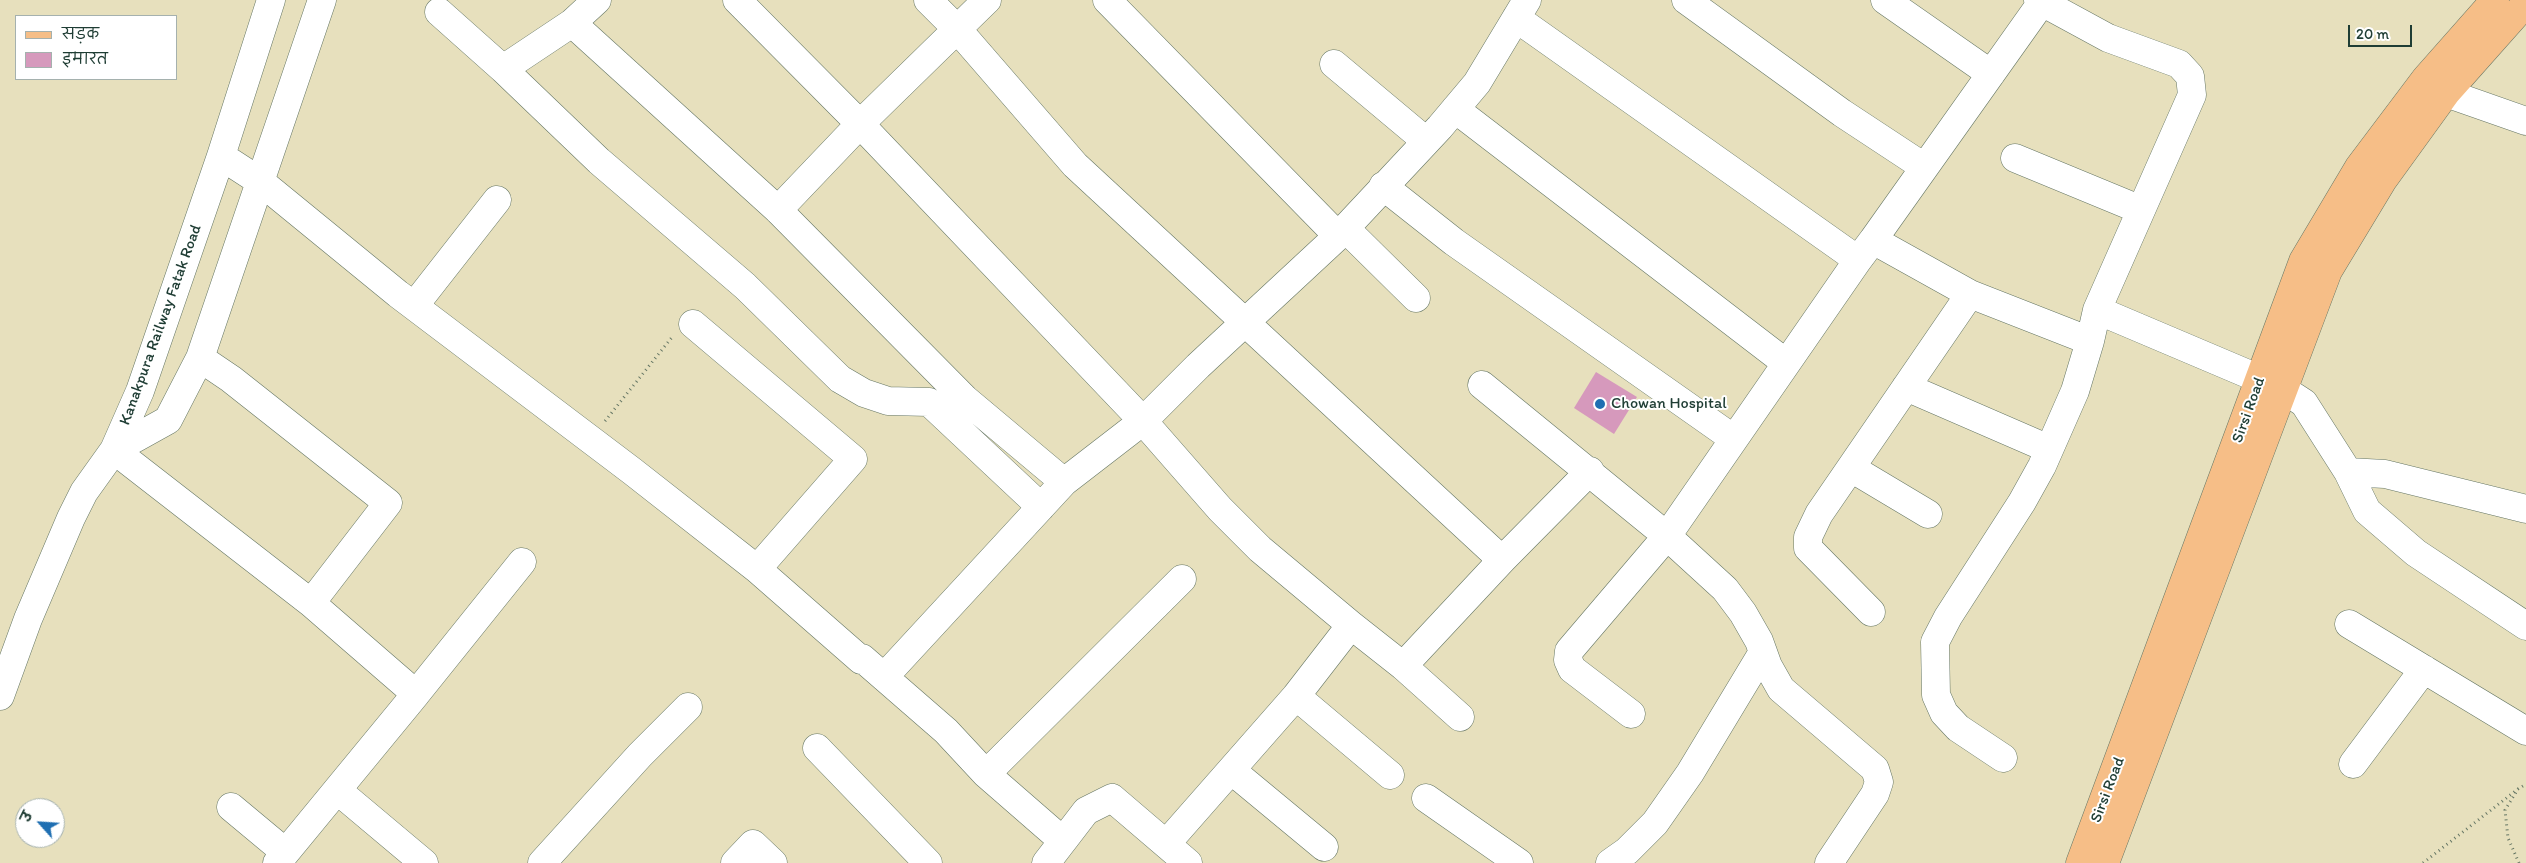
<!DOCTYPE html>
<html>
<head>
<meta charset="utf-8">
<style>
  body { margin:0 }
  #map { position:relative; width:2526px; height:863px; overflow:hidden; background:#e7e0bd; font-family:Itim,"Playpen Sans Deva",sans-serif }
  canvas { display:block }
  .legend { position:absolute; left:15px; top:15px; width:162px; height:65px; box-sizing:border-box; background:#fff; border:1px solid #a5b1ae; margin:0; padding:6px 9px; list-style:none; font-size:15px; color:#1f3d34 }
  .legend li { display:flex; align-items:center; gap:10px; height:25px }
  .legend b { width:25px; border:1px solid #a5b1ae }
  .north { position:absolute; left:15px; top:798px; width:50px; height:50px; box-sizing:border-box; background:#fff; border:1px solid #a5b1ae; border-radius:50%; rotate:296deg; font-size:14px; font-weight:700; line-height:20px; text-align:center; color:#1f3d34 }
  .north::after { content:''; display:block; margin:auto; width:18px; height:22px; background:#1f6fb2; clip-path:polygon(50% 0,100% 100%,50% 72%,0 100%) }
  .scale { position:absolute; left:2348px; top:25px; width:64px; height:22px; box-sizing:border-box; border:2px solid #1f3d34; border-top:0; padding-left:6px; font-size:15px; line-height:18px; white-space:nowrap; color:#1f3d34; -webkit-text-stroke:4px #fff; paint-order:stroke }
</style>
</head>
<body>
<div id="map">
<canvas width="2526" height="863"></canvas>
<ul class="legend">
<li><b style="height:6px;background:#f6be87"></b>सड़क</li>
<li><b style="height:14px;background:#d699bc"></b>इमारत</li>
</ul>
<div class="north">उ</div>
<div class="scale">20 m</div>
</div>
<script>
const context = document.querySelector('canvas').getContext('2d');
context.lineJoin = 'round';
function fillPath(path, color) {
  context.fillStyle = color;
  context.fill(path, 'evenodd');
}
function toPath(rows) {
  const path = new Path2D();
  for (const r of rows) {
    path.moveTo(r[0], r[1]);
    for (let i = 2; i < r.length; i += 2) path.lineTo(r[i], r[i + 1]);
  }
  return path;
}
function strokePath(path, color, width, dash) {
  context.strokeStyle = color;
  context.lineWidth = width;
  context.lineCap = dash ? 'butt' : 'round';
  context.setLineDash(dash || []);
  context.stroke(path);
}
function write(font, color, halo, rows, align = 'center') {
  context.font = font + ' Itim,sans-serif';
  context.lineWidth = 4;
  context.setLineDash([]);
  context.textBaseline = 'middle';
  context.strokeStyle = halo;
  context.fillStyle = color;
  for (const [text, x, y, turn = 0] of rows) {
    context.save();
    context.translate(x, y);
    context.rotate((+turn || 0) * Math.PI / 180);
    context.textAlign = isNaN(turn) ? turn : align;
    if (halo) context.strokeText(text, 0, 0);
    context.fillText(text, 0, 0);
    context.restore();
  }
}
const building = toPath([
  [1596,372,1637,397,1614,434,1574,408]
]);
const path = toPath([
  [605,421,673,336],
  [2423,863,2518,789],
  [2519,863,2508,838,2505,810,2518,789,2526,784]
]);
const minor = toPath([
  [737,0,860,124,1143,421,1220,509,1260,549,1351,625,1296,696,1166,844],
  [928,0,958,30,1075,165,1502,560],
  [1107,0,1338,236],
  [1686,0,1842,113,1924,167],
  [1885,0,1991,74],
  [2038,0,2108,38,2179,64,2190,76,2192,95,2097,310,2281,388,2304,403,2348,472,2367,511,2416,553,2526,626],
  [439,12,503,69,599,161,745,286,840,379,864,393,888,401,929,402,1041,507],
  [1516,18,1858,260,1873,240,1970,294,2090,341,2097,310],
  [572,23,778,210,965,399,1064,482],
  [1334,64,1426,141],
  [503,69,572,23,597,0],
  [2446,93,2526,121],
  [1455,109,1786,363],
  [221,156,261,182,398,294,632,471,757,569,861,660,862,658,946,731,986,774,1063,841,1046,863],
  [2015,158,2141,210],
  [1383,186,1454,242,1734,439],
  [778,210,860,124,987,0],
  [1345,228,1416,298],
  [1873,240,2042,2],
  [414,306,497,200],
  [693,324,853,459,757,569],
  [200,358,231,379,388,503,311,603],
  [1482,385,1667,536,1858,260],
  [1906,387,2049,449],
  [114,450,311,603,416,694,337,790,424,863],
  [114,450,168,420,200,358,322,0],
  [1851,468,1928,514],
  [2348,472,2385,474,2526,509],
  [1871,612,1808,548,1808,537,1819,514,1970,294],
  [2349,624,2526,731],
  [1351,625,1403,666,1502,560,1590,471],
  [1403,666,1460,717],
  [884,677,1064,482,1143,421,1198,366,1338,236,1440,127,1477,83,1527,0],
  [416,694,522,562],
  [0,696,28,619,71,518,84,492,114,450,140,391,221,156,271,0],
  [1296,696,1390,775],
  [1631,714,1572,669,1568,660,1569,651,1667,536,1725,589,1743,613,1759,641,1768,666,1781,689,1875,769,1879,782,1875,794,1829,863],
  [817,748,928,863],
  [2003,758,1958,728,1944,713,1936,695,1935,642,1948,617,2022,502,2042,466,2075,391,2090,341],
  [2353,764,2424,669],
  [1231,770,1324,847],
  [986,774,1182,579],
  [1426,798,1519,863],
  [231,807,285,852],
  [1063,841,1086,811,1112,798,1188,863],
  [277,863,337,790],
  [542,863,640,755,688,707],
  [735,863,753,844,773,863],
  [1610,863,1627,851,1655,823,1690,773,1763,652]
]);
const major = toPath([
  [2080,863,2303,261,2359,167,2426,78,2495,0],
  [2105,863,2328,271,2383,180,2446,93,2526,3]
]);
const markers = [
  [1600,404,6,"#1f6fb2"]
];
const streetNames = [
  ["Kanakpura Railway Fatak Road",161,325,-70],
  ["Sirsi Road",2249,410,-70],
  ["Sirsi Road",2108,790,-69]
];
const poiNames = [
  ["Chowan Hospital",1611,404]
];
fillPath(building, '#d699bc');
strokePath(minor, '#657664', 29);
strokePath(major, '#657664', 29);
strokePath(path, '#657664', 3, [1, 4]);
strokePath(minor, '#fff', 28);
strokePath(major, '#f6be87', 28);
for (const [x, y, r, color] of markers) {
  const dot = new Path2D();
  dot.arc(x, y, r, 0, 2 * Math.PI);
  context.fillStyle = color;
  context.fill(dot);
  strokePath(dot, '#fff', 2);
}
write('16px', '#1f3d34', '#fff', streetNames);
write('16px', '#1f3d34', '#fff', poiNames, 'left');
</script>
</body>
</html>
